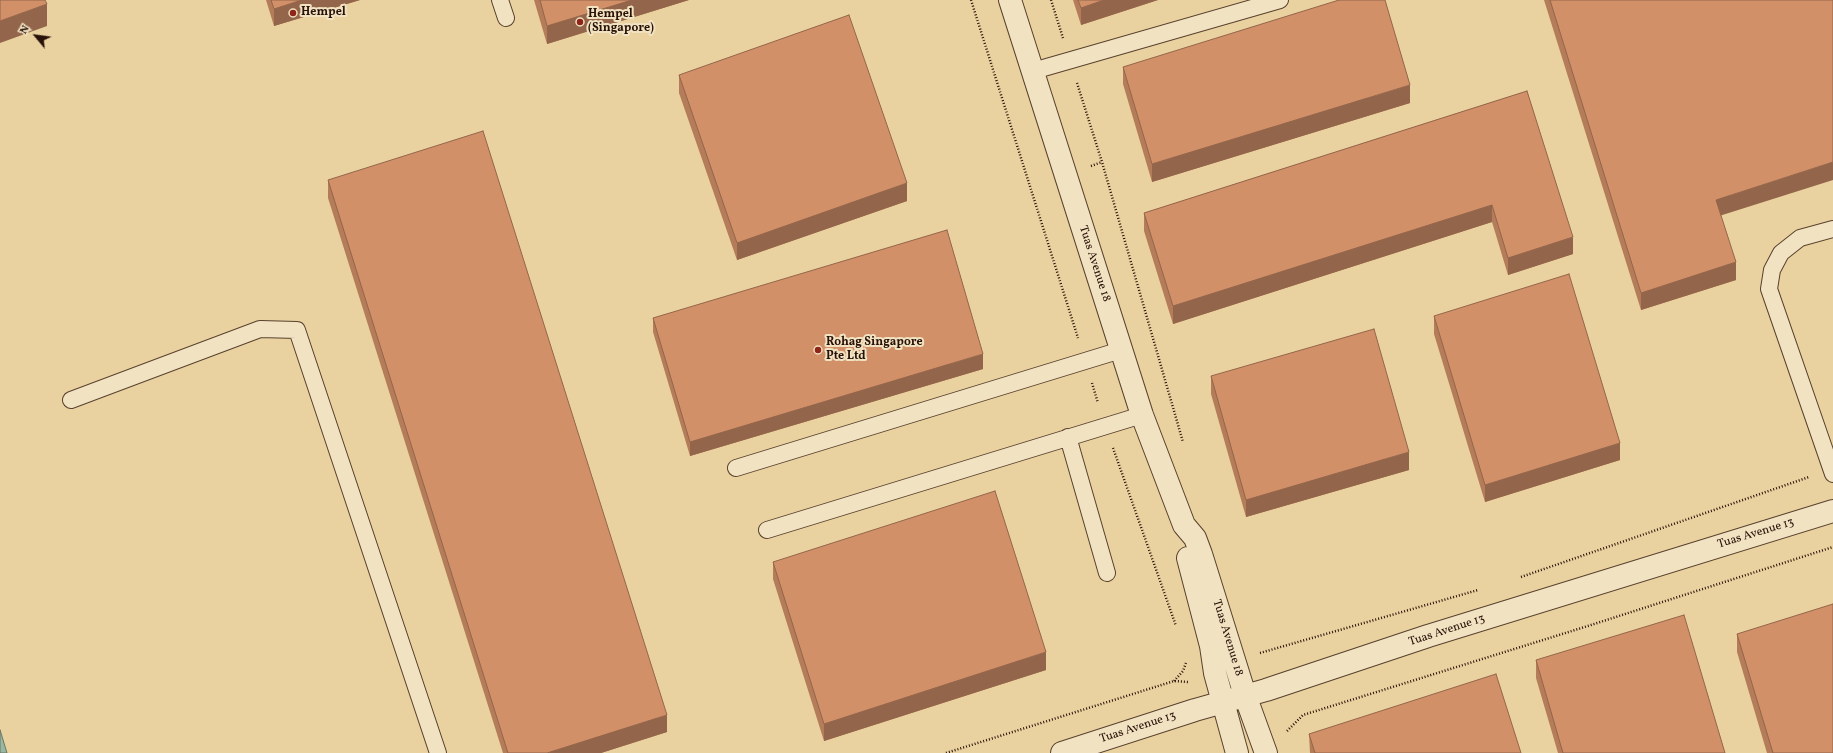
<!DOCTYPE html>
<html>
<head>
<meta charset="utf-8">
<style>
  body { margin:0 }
  #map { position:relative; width:1833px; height:753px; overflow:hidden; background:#ead2a0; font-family:Vollkorn,serif }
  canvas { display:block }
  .north { position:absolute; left:16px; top:16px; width:40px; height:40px; -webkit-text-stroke:3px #f1e2c1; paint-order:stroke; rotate:299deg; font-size:11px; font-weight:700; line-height:16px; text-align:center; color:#281108 }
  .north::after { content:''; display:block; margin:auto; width:14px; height:18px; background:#281108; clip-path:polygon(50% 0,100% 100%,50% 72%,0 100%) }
</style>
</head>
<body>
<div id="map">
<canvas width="1833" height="753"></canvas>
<div class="north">N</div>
</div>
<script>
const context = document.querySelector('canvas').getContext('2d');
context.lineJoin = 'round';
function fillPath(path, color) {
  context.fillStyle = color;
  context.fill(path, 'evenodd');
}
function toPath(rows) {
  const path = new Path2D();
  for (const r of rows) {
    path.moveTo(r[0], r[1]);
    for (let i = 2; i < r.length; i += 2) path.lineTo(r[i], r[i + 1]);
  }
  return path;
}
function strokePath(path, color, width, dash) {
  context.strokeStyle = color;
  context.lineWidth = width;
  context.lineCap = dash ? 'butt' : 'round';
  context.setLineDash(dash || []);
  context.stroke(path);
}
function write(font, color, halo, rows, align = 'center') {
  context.font = font + ' Vollkorn,serif';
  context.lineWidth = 4;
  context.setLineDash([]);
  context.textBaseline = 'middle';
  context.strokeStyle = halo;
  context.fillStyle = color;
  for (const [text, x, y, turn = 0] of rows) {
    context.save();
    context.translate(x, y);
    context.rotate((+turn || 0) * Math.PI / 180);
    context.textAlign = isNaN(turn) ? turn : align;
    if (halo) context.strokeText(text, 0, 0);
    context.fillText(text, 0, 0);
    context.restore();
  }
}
const water = toPath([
  [0,730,7,753,0,753,0,730]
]);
const path = toPath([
  [971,0,1078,338],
  [1051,0,1063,38],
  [1077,83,1102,162,1183,442],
  [1091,166,1102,162],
  [1092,383,1098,403],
  [1113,448,1176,626],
  [1521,577,1809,477],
  [1260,653,1478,590],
  [1174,681,1183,671,1186,663],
  [1287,731,1303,715,1591,625,1833,547],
  [946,753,1174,681,1188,682]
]);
const lane = toPath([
  [500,0,506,18],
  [1033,71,1280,0],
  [1833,229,1800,238,1781,253,1772,270,1769,289,1833,474],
  [71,400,260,329,297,330,438,753],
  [1068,437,1107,573],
  [736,468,1121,350],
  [767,530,1142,415]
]);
const street = toPath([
  [1010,0,1142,415,1184,525,1195,538,1201,554,1245,695,1266,753],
  [1188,558,1211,646,1215,673,1237,753],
  [1062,753,1195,710,1266,690,1428,636,1833,511]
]);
const wall = toPath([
  [266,0,360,0,274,26],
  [534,0,689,0,547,44],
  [1073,0,1158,0,1081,25],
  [1544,0,1833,0,1721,215,1736,280,1641,310],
  [1123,67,1410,103,1152,182,1123,84],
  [679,75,907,201,737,260,679,93],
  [1527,91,1573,254,1508,275,1492,222,1173,324,1144,231,1144,213],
  [328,180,667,732,601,753,503,753,328,198],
  [1434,316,1620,460,1485,502,1434,334],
  [653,318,983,369,690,456,653,332],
  [1211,376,1409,470,1246,517,1211,394],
  [773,562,1046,670,824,741,773,579],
  [1737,634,1833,753,1767,753,1737,652],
  [1536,660,1725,753,1558,753,1536,678],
  [1309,734,1521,753,1310,753]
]);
const shadedWall = toPath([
  [302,0,360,0,274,26,274,9],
  [632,0,689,0,547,44,547,26],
  [1104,0,1158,0,1081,25,1081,8],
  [47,4,47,26,0,43,0,21],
  [1410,85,1410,103,1152,182,1152,164],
  [1833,162,1833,180,1716,217,1716,200],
  [907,183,907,201,737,260,737,243],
  [1492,205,1492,222,1173,324,1173,306],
  [1573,237,1573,254,1508,275,1508,258],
  [1736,262,1736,280,1641,310,1641,293],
  [983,354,983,369,690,456,690,442],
  [1620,443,1620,460,1485,502,1485,485],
  [1409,452,1409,470,1246,517,1246,500],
  [1046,652,1046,670,824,741,824,724],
  [667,715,667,732,601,753,547,753]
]);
const building = toPath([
  [0,0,45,0,47,4,0,21,0,0],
  [271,0,302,0,274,9,271,0],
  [540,0,632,0,547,26,540,0],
  [1078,0,1104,0,1081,8,1078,0],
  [1339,0,1385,0,1410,85,1152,164,1123,67,1339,0],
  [1550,0,1833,0,1833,162,1716,200,1736,262,1641,293,1550,0],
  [849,15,907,183,737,243,679,75,849,15],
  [1527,91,1573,237,1508,258,1492,205,1173,306,1144,213,1527,91],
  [483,131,667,715,547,753,508,753,328,180,483,131],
  [947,230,983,354,690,442,653,318,947,230],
  [1569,274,1620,443,1485,485,1434,316,1569,274],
  [1374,329,1409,452,1246,500,1211,376,1374,329],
  [995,491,1046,652,824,724,773,562,995,491],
  [1833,604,1833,753,1773,753,1737,634,1833,604],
  [1684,615,1725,753,1563,753,1536,660,1684,615],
  [1496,674,1521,753,1315,753,1309,734,1496,674]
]);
const markers = [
  [293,13,4,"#8f2418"],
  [580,22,4,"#8f2418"],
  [818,350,4,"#8f2418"]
];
const poiNames = [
  ["Hempel",301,13],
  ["Hempel",588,15],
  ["(Singapore)",588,29],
  ["Rohag Singapore",826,343],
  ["Pte Ltd",826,357]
];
const streetNames = [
  ["Tuas Avenue 18",1094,264,72],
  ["Tuas Avenue 13",1756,534,-17],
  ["Tuas Avenue 13",1447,631,-18],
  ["Tuas Avenue 18",1227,638,73],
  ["Tuas Avenue 13",1138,728,-18]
];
fillPath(water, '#98b8a2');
strokePath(water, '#6b7564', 1);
strokePath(lane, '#58412e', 18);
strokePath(street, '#58412e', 24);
strokePath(path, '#281108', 2.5, [1, 2]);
strokePath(lane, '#f1e2c1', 16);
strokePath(street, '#f1e2c1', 22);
fillPath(wall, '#b57c5a');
fillPath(shadedWall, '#93654a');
fillPath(building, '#d29069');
strokePath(building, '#93654a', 1);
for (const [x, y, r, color] of markers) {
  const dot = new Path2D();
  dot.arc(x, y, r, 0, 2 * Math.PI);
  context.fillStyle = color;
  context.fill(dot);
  strokePath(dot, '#f1e2c1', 1.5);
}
write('bold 12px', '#281108', '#f1e2c1', poiNames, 'left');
write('12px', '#281108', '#f1e2c1', streetNames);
</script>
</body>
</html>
